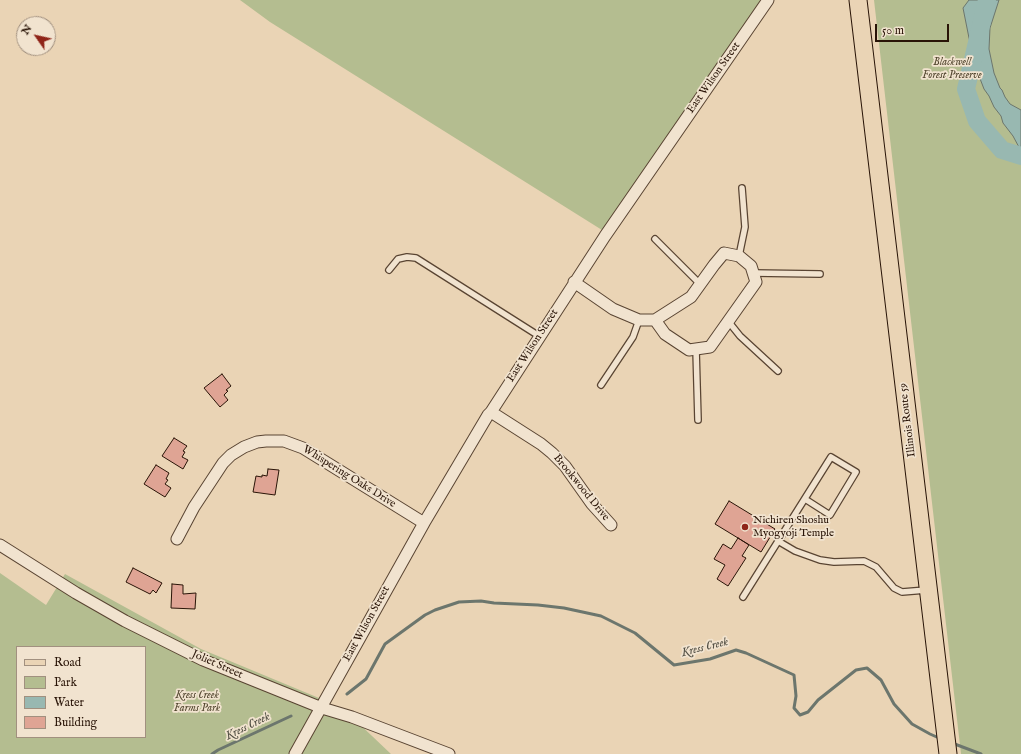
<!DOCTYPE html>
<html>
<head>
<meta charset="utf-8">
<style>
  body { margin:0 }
  #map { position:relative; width:1021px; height:754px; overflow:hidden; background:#ead4b5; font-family:"IM FELL English",serif }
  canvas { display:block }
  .legend { position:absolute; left:16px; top:646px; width:130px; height:92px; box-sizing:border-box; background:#f1e3cf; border:1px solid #a1907f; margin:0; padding:5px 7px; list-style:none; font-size:12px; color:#291407 }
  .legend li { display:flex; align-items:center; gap:8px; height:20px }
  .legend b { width:20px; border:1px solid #a1907f }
  .north { position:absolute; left:16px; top:16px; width:40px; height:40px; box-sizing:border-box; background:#f1e3cf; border:1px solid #a1907f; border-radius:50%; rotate:304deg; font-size:11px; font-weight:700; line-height:16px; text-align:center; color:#291407 }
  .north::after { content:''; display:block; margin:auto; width:14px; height:18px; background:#8f2418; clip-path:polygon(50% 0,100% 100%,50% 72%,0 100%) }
  .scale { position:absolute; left:875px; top:24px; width:74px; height:18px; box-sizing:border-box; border:2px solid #291407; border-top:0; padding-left:5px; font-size:12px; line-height:14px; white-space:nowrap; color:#291407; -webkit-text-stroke:3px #f1e3cf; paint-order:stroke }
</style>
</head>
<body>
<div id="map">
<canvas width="1021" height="754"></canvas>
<ul class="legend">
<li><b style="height:5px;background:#ead4b5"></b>Road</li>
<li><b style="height:11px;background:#b4bd90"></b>Park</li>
<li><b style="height:11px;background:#98b8b1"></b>Water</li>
<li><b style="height:11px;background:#dfa494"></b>Building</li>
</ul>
<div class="north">N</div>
<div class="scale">50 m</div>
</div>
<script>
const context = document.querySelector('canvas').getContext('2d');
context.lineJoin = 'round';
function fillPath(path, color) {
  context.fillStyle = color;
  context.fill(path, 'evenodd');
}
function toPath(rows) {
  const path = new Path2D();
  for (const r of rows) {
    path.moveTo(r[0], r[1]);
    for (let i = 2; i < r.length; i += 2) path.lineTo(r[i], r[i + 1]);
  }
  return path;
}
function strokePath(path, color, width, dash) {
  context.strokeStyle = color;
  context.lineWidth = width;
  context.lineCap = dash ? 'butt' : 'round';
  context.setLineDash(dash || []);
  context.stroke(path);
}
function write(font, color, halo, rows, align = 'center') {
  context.font = font + ' "IM FELL English",serif';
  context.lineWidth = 3.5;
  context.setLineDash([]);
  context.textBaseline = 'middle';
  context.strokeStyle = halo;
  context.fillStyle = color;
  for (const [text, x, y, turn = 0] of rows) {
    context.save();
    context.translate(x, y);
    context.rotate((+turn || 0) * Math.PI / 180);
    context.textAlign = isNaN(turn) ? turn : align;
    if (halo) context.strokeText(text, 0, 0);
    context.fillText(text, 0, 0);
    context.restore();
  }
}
const green = toPath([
  [240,0,763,0,602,230,270,22],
  [874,0,1021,0,1021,754,961,754],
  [0,573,46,605,65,574,201,649,319,698,352,717,391,754,0,754],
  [17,647,145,647,145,737,17,737]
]);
const water = toPath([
  [969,0,999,0,990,28,989,49,994,73,1000,88,1002,90,1005,97,1010,104,1021,110,1021,151,1013,136,1003,123,1001,116,994,107,989,96,984,89,974,63,963,8,969,0]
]);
const stream = toPath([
  [347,694,366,679,385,644,425,615,435,610,459,602,481,601,494,603,538,605,564,608,601,616,635,633,674,665,710,659,736,650,746,653,794,675,796,696,794,708,800,715,808,712,818,700,856,670,867,668,881,680,894,704,912,724,930,734,939,738],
  [952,743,981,754],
  [212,754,218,750,291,716]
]);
const river = toPath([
  [987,0,966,89,977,121,1002,150,1021,156]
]);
const building = toPath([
  [222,374,231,386,226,390,228,391,224,395,228,400,220,407,204,388,222,374],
  [174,438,187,446,183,451,185,452,182,457,188,460,183,469,162,456,174,438],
  [156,465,169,473,166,479,168,480,165,484,171,488,165,497,144,484,156,465],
  [268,469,279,470,275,495,253,492,256,476,262,477,262,475,267,476,268,469],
  [729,501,775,529,761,552,715,524,729,501],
  [738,538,749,545,742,556,746,558,728,586,717,579,725,565,714,559,723,544,731,549,738,538],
  [133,568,162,583,156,593,153,590,150,594,126,582,133,568],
  [172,584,183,585,183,594,196,593,195,609,171,608,172,584]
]);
const lane = toPath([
  [655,239,700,284],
  [739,256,745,227,742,188],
  [389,270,398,259,407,257,416,258,539,336],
  [753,273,820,274],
  [728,321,740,336,778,371],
  [696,349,698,420],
  [601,385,633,337,639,320],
  [778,541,795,551,820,560,834,562,864,561,876,567,894,588,902,592,926,590],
  [743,597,831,457,856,472,830,515,805,499]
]);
const street = toPath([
  [724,253,739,256,751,266,756,282,710,347,689,350,665,334,655,320,691,297,714,265,724,253],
  [574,282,613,309,639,320,655,320],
  [491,412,541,444,552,453,565,466,592,504,611,525],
  [177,539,194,507,223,463,231,455,244,447,257,442,266,441,284,441,303,448,424,523],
  [0,545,76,593,125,621,203,660,322,708,352,717,449,754],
  [295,754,424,523,488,415,491,412,605,236,768,0]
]);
const primary = toPath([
  [858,0,948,754]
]);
const markers = [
  [745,527,4,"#8f2418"]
];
const parkNames = [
  ["Blackwell",952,63],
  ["Forest Preserve",952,76],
  ["Kress Creek",197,696],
  ["Farms Park",197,709]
];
const streetNames = [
  ["East Wilson Street",714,78,-55],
  ["East Wilson Street",533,346,-57],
  ["Illinois Route 59",908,420,-97],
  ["Whispering Oaks Drive",349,477,32],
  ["Brookwood Drive",581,488,51],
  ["East Wilson Street",367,624,-61],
  ["Joliet Street",217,665,24]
];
const poiNames = [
  ["Nichiren Shoshu",753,521],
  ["Myogyoji Temple",753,534]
];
const waterNames = [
  ["Kress Creek",705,648,-14],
  ["Kress Creek",248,727,-26]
];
fillPath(green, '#b4bd90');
fillPath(water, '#98b8b1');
strokePath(water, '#6c766d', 1);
strokePath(stream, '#6c766d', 3);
strokePath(river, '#98b8b1', 18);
fillPath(building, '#dfa494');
strokePath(building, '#291407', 1);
strokePath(lane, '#594432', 8);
strokePath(street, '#594432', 13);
strokePath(primary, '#291407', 19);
strokePath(lane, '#f1e3cf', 5.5);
strokePath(street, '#f1e3cf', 11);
strokePath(primary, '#ead4b5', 17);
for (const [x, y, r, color] of markers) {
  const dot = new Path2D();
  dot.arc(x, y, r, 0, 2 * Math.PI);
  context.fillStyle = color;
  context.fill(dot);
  strokePath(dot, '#f1e3cf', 1.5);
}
write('italic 11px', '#534730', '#f1e3cf', parkNames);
write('11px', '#291407', '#f1e3cf', streetNames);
write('11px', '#291407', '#f1e3cf', poiNames, 'left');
write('italic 12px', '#504d42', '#f1e3cf', waterNames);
</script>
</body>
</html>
